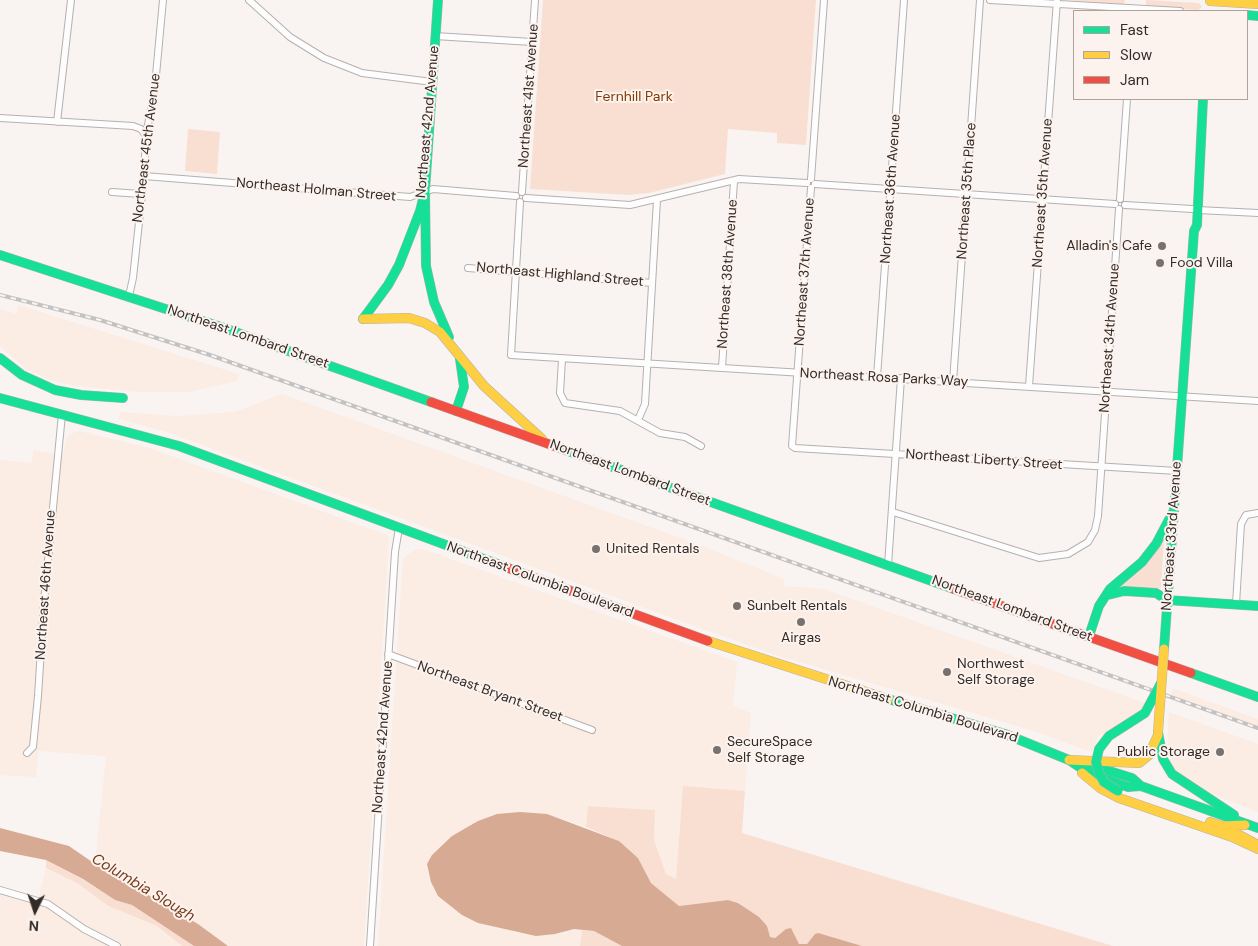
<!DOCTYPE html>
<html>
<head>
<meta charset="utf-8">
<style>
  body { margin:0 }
  #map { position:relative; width:1258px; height:946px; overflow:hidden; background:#f9f4f2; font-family:"DM Sans",sans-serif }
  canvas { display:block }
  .legend { position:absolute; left:1073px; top:10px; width:175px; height:90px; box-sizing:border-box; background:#fcf3ef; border:1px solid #aca39f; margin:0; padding:6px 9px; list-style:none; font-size:15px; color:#332b27 }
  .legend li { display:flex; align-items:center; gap:10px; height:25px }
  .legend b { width:25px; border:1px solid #aca39f }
  .north { position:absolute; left:10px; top:886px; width:50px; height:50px; -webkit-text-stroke:4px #fcf3ef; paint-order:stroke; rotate:184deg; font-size:14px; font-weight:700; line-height:20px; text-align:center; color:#332b27 }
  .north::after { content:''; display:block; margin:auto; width:18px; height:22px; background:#332b27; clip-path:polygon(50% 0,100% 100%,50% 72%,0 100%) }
</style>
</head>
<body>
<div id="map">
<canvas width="1258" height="946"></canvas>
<ul class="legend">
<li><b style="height:6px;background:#16e098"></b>Fast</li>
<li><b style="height:6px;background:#ffcf43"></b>Slow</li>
<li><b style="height:6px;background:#f24e42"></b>Jam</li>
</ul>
<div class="north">N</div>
</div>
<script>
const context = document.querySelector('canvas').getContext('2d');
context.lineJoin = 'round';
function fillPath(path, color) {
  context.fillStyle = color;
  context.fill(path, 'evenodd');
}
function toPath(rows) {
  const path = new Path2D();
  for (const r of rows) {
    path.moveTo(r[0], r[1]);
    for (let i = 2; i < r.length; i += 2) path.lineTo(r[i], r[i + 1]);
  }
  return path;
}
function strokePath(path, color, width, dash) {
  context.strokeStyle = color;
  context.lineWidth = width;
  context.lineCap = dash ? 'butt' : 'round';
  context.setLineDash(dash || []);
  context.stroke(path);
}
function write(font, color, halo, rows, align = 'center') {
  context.font = font + ' "DM Sans",sans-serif';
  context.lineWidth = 4;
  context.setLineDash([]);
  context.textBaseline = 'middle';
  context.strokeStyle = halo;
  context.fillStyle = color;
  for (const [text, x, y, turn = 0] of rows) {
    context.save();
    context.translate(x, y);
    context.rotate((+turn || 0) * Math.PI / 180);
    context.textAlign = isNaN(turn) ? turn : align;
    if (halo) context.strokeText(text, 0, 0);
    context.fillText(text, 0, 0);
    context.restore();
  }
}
const built = toPath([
  [18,305,239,374,237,381,188,392,140,392,75,386,48,379,27,370,0,346,0,309,17,314],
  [282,394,697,544,784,579,784,586,824,589,1145,703,1142,709,1098,737,1092,751,1085,750,1034,731,779,656,691,625,167,432,119,419,120,412,178,416,235,412],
  [79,431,150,448,387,535,389,538,364,946,228,946,198,924,95,864,106,756,38,751,36,777,0,775,0,460,32,463,33,450,63,455,67,438,70,434],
  [416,549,423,549,737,662,733,706,751,713,745,791,683,787,676,879,666,874,654,840,655,810,588,806,586,827,547,814,491,926,501,926,517,933,555,934,574,929,582,930,580,946,378,946,403,558],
  [1172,688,1258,719,1258,730,1171,699],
  [1169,712,1258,744,1258,812,1214,795,1210,795,1175,771,1169,760,1173,757,1174,750,1167,746],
  [46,868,77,883,108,906,157,926,182,946,0,946,0,895,37,905]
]);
const green = toPath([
  [543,0,816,0,806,145,777,143,777,133,728,129,725,174,649,193,628,195,530,189],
  [1067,0,1125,0,1125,1,1123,5],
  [1146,0,1199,3,1202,7,1198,10,1146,7],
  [188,129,220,132,217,174,185,171],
  [1164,539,1161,588,1114,591],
  [683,786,745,791,742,833,1113,946,862,946,812,938,807,944,799,944,795,940,795,935,781,933,775,938,770,937,739,903,728,900,679,906,651,883,638,858,619,841,586,827,588,806,655,810,654,840,666,874,676,879],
  [46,860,82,879,115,900,132,905,194,946,182,946,157,926,108,906,77,883,46,868],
  [582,930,594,931,622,946,580,946]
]);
const water = toPath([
  [520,812,547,814,619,841,638,858,651,883,679,906,728,900,738,903,759,917,767,926,770,937,775,938,786,929,791,928,799,944,807,944,815,934,818,933,862,946,622,946,594,931,574,929,555,934,536,936,478,923,462,915,438,896,431,882,427,864,432,855,452,836,478,821,497,814],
  [0,828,69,846,95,864,198,924,228,946,194,946,132,905,115,900,83,879,46,860,0,851]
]);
const street = toPath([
  [249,0,290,37,324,58,362,73,432,82],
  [990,0,1180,11],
  [435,36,532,42],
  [0,118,133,126,141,129,146,136],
  [57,122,71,0],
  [144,176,410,197,433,189,516,196],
  [811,179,824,0],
  [815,184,1115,204],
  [811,188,792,446,795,448,1177,471],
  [112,192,141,194],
  [522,192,535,0],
  [526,198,630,205,739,179,807,183],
  [1120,199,1127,99],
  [520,202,511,355,1258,401],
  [1125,205,1192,209],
  [1198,210,1258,213],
  [468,268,652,283],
  [129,296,133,278,144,176,146,136,155,86,163,0],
  [562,359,560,393,565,403,620,411,660,433,685,437,701,446],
  [722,368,734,181],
  [877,377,904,0],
  [953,382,980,0],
  [1029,386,1057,0],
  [638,420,645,404,657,200],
  [893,512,1039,558,1068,554,1088,542,1095,530,1098,516,1119,209],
  [888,565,901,378],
  [1236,604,1241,524,1246,515,1258,513],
  [388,654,592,730],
  [27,753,33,747,38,696,44,602,62,414],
  [0,890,48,904,84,929,117,946],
  [370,946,395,552,399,528]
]);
const fast = toPath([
  [1247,15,1258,16],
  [425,191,426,266,434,302,449,337],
  [0,255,224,328,431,402],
  [363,319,388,285,399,265,420,211,425,191,438,0],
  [0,358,22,375,55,390,81,395,123,398],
  [0,398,179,446,508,568],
  [456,411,464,387,460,359],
  [557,447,954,589],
  [1108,595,1124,591,1156,593,1167,600],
  [1167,600,1258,606],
  [1089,636,1099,606,1110,589,1142,562,1156,544,1173,512],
  [1164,649,1194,231,1197,225,1203,99],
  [1191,673,1258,697],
  [888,699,1005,734,1069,760,1090,774,1128,787,1141,786,1258,828],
  [1158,732,1163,759,1172,774,1234,815],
  [1090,765,1132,778,1141,786]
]);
const slow = toPath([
  [1210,1,1258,4],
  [363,319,409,318,425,323,440,332,484,386,542,439],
  [708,641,888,699],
  [1069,760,1139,763,1149,755,1158,735],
  [1082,773,1100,788,1119,798,1232,837,1258,849],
  [1210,822,1222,826,1245,825],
  [1222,826,1258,845]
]);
const jam = toPath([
  [431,402,557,447],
  [508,568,708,641],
  [954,589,1191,673]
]);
const rail = toPath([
  [0,295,100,320,210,355,1258,728]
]);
const fastBridge = toPath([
  [1118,791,1104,782,1099,773,1096,762,1099,749,1109,736,1145,713,1161,683]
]);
const slowBridge = toPath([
  [1158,732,1164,649]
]);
const markers = [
  [1162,246,5,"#78716e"],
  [1160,263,5,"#78716e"],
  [596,549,5,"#78716e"],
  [737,606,5,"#78716e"],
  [801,622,5,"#78716e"],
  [947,672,5,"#78716e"],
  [717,750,5,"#78716e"],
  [1220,752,5,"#78716e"]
];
const streetNames = [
  ["Northeast 41st Avenue",529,96,-86],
  ["Northeast 42nd Avenue",428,122,-85],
  ["Northeast 45th Avenue",147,148,-83],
  ["Northeast 36th Avenue",891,189,-86],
  ["Northeast Holman Street",316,190,5],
  ["Northeast 35th Place",967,191,-86],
  ["Northeast 35th Avenue",1043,193,-86],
  ["Northeast 37th Avenue",805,272,-86],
  ["Northeast 38th Avenue",728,274,-86],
  ["Northeast Highland Street",560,275,5],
  ["Northeast Lombard Street",248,337,19],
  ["Northeast 34th Avenue",1110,338,-86],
  ["Northeast Rosa Parks Way",884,378,3],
  ["Northeast Liberty Street",984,460,4],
  ["Northeast Lombard Street",630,473,20],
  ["Northeast 33rd Avenue",1172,536,-86],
  ["Northeast Columbia Boulevard",540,580,20],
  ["Northeast 46th Avenue",46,585,-86],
  ["Northeast Lombard Street",1012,609,20],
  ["Northeast Bryant Street",490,692,20],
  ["Northeast Columbia Boulevard",923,710,17],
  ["Northeast 42nd Avenue",383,737,-86]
];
const parkNames = [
  ["Fernhill Park",634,97]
];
const poiNames = [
  ["Alladin's Cafe",1152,246,"right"],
  ["Food Villa",1170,263],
  ["United Rentals",606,549],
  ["Sunbelt Rentals",747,606],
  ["Airgas",801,638,"center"],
  ["Northwest",957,664],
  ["Self Storage",957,680],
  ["SecureSpace",727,742],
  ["Self Storage",727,758],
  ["Public Storage",1210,752,"right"]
];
const waterNames = [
  ["Columbia Slough",143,888,31]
];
fillPath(built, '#fbece4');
fillPath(green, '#f9dfd2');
fillPath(water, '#d7aa94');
strokePath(street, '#b6b0ae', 8);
strokePath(fast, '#b6b0ae', 10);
strokePath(slow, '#b6b0ae', 10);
strokePath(jam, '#b6b0ae', 10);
strokePath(street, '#fefdfd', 6);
strokePath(fast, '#16e098', 9);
strokePath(slow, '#ffcf43', 9);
strokePath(jam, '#f24e42', 9);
strokePath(rail, '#c3c2c2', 4);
strokePath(rail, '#fcf3ef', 2, [5.5]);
strokePath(fastBridge, '#b6b0ae', 10, []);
strokePath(slowBridge, '#b6b0ae', 10, []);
strokePath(fastBridge, '#16e098', 9);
strokePath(slowBridge, '#ffcf43', 9);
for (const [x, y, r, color] of markers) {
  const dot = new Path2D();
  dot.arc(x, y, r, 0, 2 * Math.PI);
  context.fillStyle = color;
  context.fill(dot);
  strokePath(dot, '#fcf3ef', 2);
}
write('14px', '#332b27', '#fcf3ef', streetNames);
write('14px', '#853902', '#fcf3ef', parkNames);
write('14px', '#332b27', '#fcf3ef', poiNames, 'left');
write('italic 15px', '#753a18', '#fcf3ef', waterNames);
</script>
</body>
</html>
